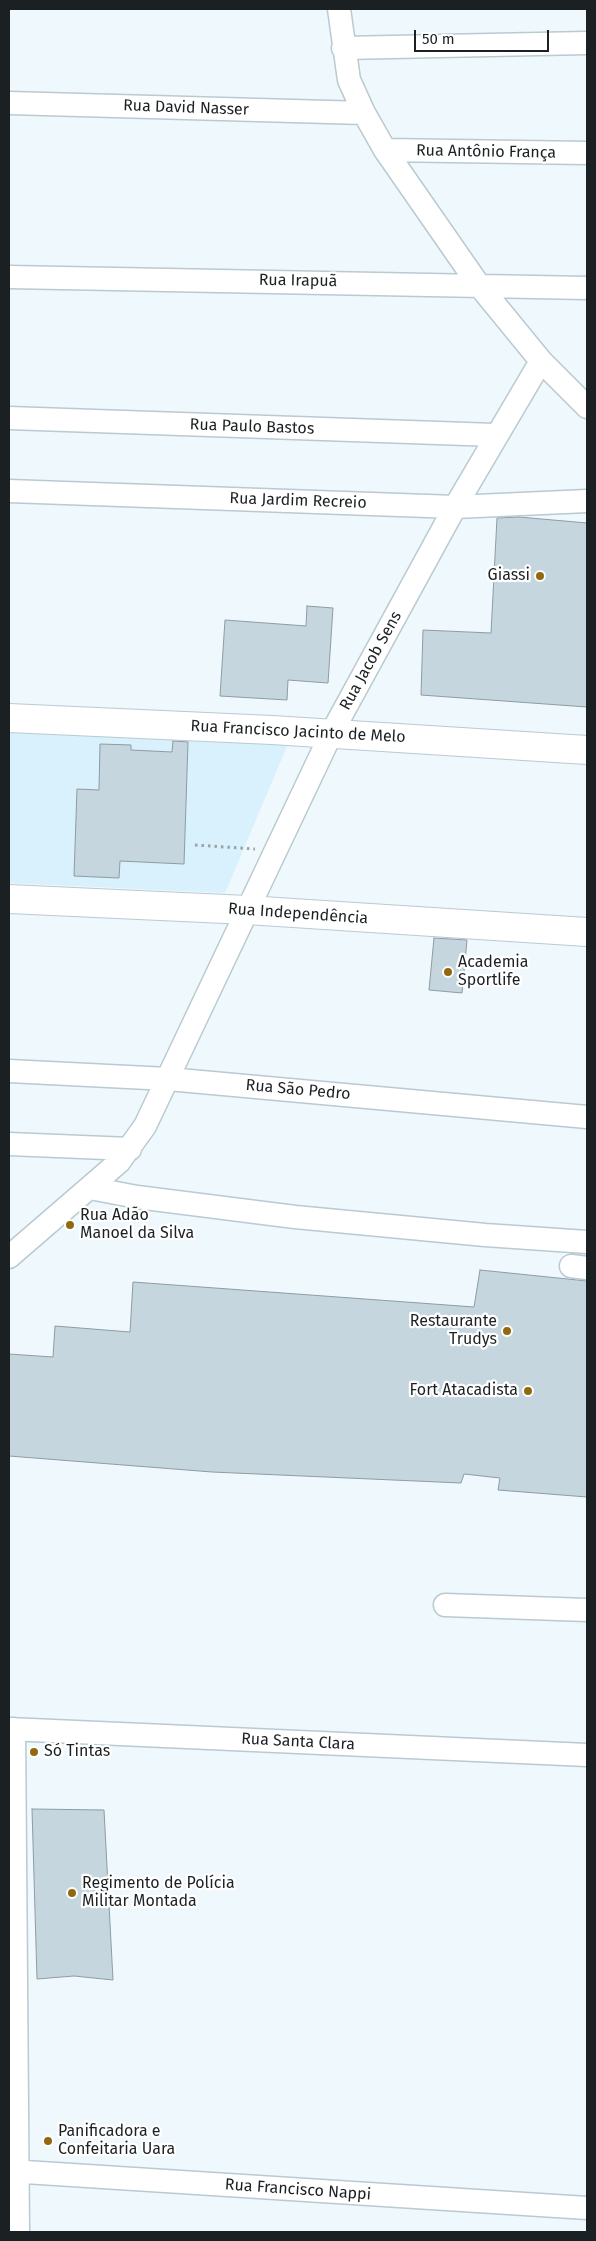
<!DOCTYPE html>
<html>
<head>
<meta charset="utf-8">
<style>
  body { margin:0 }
  #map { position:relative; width:596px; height:2241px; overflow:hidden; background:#eef8fd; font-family:"Fira Sans",sans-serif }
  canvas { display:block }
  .frame { position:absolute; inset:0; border:10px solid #1b2123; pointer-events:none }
  .scale { position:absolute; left:414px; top:30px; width:135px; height:22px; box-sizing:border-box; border:2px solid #1b2123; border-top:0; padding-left:6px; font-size:15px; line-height:18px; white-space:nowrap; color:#1b2123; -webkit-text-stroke:4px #fff; paint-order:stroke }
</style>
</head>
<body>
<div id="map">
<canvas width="596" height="2241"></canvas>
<div class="frame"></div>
<div class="scale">50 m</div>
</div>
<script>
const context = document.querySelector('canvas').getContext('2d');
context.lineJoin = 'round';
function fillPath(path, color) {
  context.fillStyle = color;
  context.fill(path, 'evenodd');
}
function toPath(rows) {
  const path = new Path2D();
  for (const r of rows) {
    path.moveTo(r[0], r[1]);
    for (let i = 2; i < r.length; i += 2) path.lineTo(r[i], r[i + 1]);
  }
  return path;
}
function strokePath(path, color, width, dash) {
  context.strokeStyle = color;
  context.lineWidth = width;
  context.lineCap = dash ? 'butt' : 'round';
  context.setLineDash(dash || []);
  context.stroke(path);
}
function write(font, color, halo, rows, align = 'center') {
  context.font = font + ' "Fira Sans",sans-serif';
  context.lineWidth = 4.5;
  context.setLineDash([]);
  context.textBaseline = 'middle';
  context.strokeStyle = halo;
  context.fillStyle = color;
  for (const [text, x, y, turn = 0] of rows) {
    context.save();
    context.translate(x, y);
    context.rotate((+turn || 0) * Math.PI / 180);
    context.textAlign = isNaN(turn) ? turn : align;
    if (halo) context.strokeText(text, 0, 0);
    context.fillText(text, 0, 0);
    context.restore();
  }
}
const built = toPath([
  [9,732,288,744,225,893,9,883]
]);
const building = toPath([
  [519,517,587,523,587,707,421,695,423,630,491,633,497,518,519,517],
  [307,606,333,608,328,683,288,680,287,700,220,696,225,620,306,626,307,606],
  [173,741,188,742,184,864,120,861,119,878,74,876,77,789,99,790,100,744,131,745,131,750,172,752,173,741],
  [434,938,467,940,462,993,429,990,434,938],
  [480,1270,587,1281,587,1497,498,1490,500,1478,464,1474,461,1483,212,1472,9,1456,9,1354,53,1357,55,1326,130,1332,133,1282,474,1307,480,1270],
  [32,1809,104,1810,113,1980,74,1976,37,1979,32,1809]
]);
const path = toPath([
  [195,845,255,849]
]);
const minor = toPath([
  [339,9,349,80,364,113,385,150,478,284,541,361,587,407],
  [343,48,587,43],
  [9,103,364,113],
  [385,150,587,153],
  [9,277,587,288],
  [9,418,495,435],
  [9,491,455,507,587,501],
  [9,1071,168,1079,587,1117],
  [9,1144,130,1149],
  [90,1188,137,1197,295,1217,485,1235,587,1242],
  [9,1257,119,1162,145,1126,331,734,455,507,541,361],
  [571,1266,587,1268],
  [445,1605,587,1610],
  [9,1729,587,1755],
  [14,1729,18,2232],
  [9,2171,587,2208]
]);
const major = toPath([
  [9,718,272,730,587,750],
  [9,899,247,910,587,932]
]);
const markers = [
  [540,576,5,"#926811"],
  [448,972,5,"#926811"],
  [70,1225,5,"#926811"],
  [507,1331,5,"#926811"],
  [528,1391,5,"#926811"],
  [34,1752,5,"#926811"],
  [72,1893,5,"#926811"],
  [48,2141,5,"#926811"]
];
const streetNames = [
  ["Rua David Nasser",186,108,2],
  ["Rua Antônio França",486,152,1],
  ["Rua Irapuã",298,281,1],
  ["Rua Paulo Bastos",252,427,2],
  ["Rua Jardim Recreio",298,501,2],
  ["Rua Jacob Sens",371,661,-61],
  ["Rua Francisco Jacinto de Melo",298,732,3],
  ["Rua Independência",298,914,4],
  ["Rua São Pedro",298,1090,5],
  ["Rua Santa Clara",298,1742,3],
  ["Rua Francisco Nappi",298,2190,4]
];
const poiNames = [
  ["Giassi",530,576,"right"],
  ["Academia",458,963],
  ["Sportlife",458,981],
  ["Rua Adão",80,1216],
  ["Manoel da Silva",80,1234],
  ["Restaurante",497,1322,"right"],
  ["Trudys",497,1340,"right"],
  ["Fort Atacadista",518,1391,"right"],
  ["Só Tintas",44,1752],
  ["Regimento de Polícia",82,1884],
  ["Militar Montada",82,1902],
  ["Panificadora e",58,2132],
  ["Confeitaria Uara",58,2150]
];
fillPath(built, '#d8f1fd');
fillPath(building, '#c6d6de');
strokePath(building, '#8d9ca4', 1);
strokePath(minor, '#bacad1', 25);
strokePath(major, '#bacad1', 30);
strokePath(path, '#9aa3a6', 3, [2.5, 4]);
strokePath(minor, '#fff', 22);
strokePath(major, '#fff', 28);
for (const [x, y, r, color] of markers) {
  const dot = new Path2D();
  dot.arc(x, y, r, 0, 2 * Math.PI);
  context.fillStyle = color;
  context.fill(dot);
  strokePath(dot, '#fff', 2);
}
write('16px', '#1b2123', '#fff', streetNames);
write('16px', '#1b2123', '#fff', poiNames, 'left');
</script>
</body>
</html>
